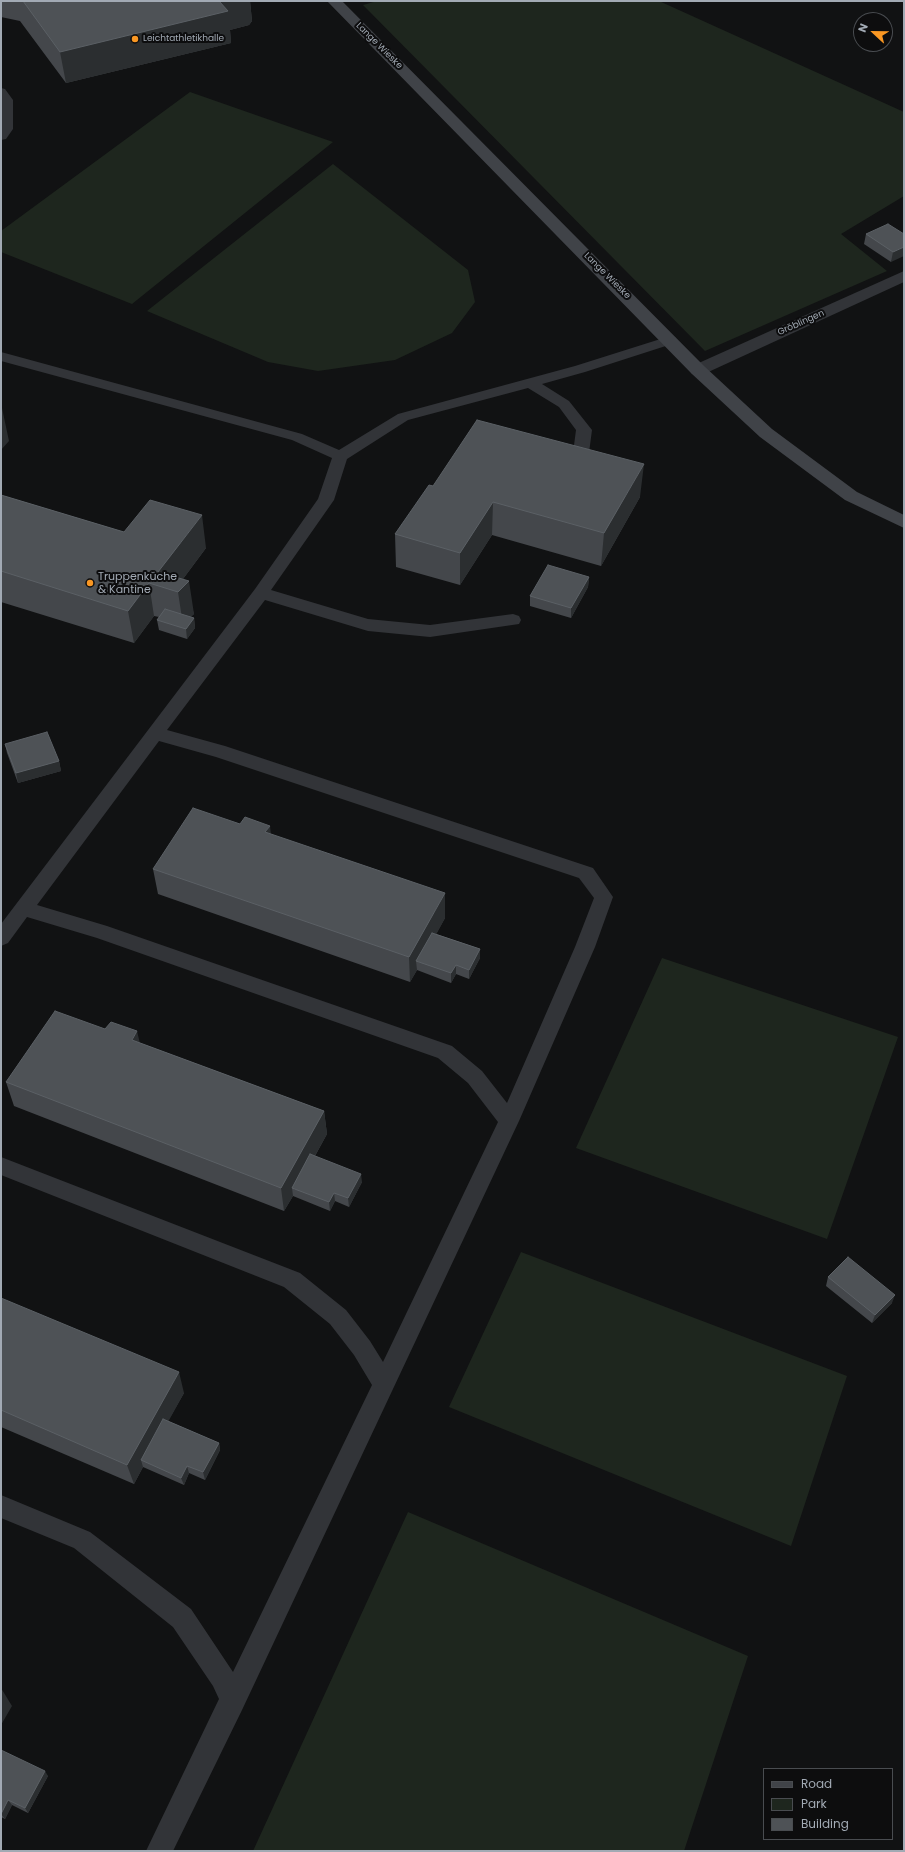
<!DOCTYPE html>
<html>
<head>
<meta charset="utf-8">
<style>
  body { margin:0 }
  #map { position:relative; width:905px; height:1852px; overflow:hidden; background:#111213; font-family:Poppins,sans-serif }
  canvas { display:block }
  .frame { position:absolute; inset:0; border:2px solid #a2aab4; pointer-events:none }
  .legend { position:absolute; left:763px; top:1768px; width:130px; height:72px; box-sizing:border-box; background:#0d0d0e; border:1px solid #494c50; margin:0; padding:5px 7px; list-style:none; font-size:12px; color:#a2aab4 }
  .legend li { display:flex; align-items:center; gap:8px; height:20px }
  .legend b { width:20px; border:1px solid #494c50 }
  .north { position:absolute; left:853px; top:12px; width:40px; height:40px; box-sizing:border-box; background:#0d0d0e; border:1px solid #494c50; border-radius:50%; rotate:292deg; font-size:11px; font-weight:700; line-height:16px; text-align:center; color:#a2aab4 }
  .north::after { content:''; display:block; margin:auto; width:14px; height:18px; background:#f99723; clip-path:polygon(50% 0,100% 100%,50% 72%,0 100%) }
</style>
</head>
<body>
<div id="map">
<canvas width="905" height="1852"></canvas>
<div class="frame"></div>
<ul class="legend">
<li><b style="height:5px;background:#404348"></b>Road</li>
<li><b style="height:11px;background:#1e261e"></b>Park</li>
<li><b style="height:11px;background:#4e5256"></b>Building</li>
</ul>
<div class="north">N</div>
</div>
<script>
const context = document.querySelector('canvas').getContext('2d');
context.lineJoin = 'round';
function fillPath(path, color) {
  context.fillStyle = color;
  context.fill(path, 'evenodd');
}
function toPath(rows) {
  const path = new Path2D();
  for (const r of rows) {
    path.moveTo(r[0], r[1]);
    for (let i = 2; i < r.length; i += 2) path.lineTo(r[i], r[i + 1]);
  }
  return path;
}
function strokePath(path, color, width, dash) {
  context.strokeStyle = color;
  context.lineWidth = width;
  context.lineCap = dash ? 'butt' : 'round';
  context.setLineDash(dash || []);
  context.stroke(path);
}
function write(font, color, halo, rows, align = 'center') {
  context.font = font + ' Poppins,sans-serif';
  context.lineWidth = 4;
  context.setLineDash([]);
  context.textBaseline = 'middle';
  context.strokeStyle = halo;
  context.fillStyle = color;
  for (const [text, x, y, turn = 0] of rows) {
    context.save();
    context.translate(x, y);
    context.rotate((+turn || 0) * Math.PI / 180);
    context.textAlign = isNaN(turn) ? turn : align;
    if (halo) context.strokeText(text, 0, 0);
    context.fillText(text, 0, 0);
    context.restore();
  }
}
const green = toPath([
  [377,1,659,1,904,112,904,196,841,234,887,271,705,351,363,5],
  [190,92,333,142,132,304,1,252,1,231],
  [333,164,468,270,475,302,452,333,395,360,318,371,268,362,147,311],
  [662,958,898,1037,827,1239,576,1148],
  [521,1252,847,1376,791,1546,449,1407],
  [408,1512,748,1656,684,1851,253,1851]
]);
const lane = toPath([
  [1,88,5,89,13,100,13,129,6,139,1,140,1,88],
  [670,336,675,337,677,340,675,343,585,372,542,384,569,401,592,430,587,468,584,472,579,473,574,472,571,468,576,430,559,407,528,388,408,420,347,459,334,500,271,590,368,619,430,625,513,614,519,616,521,620,519,624,430,637,368,631,265,600,167,730,225,746,593,868,613,897,595,947,519,1121,242,1710,173,1851,146,1851,219,1699,213,1686,173,1627,74,1548,1,1518,1,1495,90,1532,191,1609,233,1672,372,1385,354,1355,330,1324,284,1287,1,1175,1,1157,300,1273,346,1310,370,1341,383,1362,498,1122,468,1083,438,1058,97,938,27,917,8,943,1,946,1,924,255,589,318,499,332,458,292,440,1,361,1,352,302,434,339,450,398,414,575,366,670,336],
  [159,741,216,757,579,878,594,898,575,947,507,1103,482,1071,452,1046,107,926,37,905,159,741]
]);
const street = toPath([
  [904,271,904,282,704,374,698,375,692,374,689,370,692,366,904,271]
]);
const secondary = toPath([
  [327,1,342,1,704,366,772,429,857,492,904,515,904,528,845,500,760,437,692,374,327,1]
]);
const wall = toPath([
  [1,1,250,1,252,21,249,25,230,30,231,43,66,83,20,21,1,17],
  [866,234,904,234,891,262,864,244],
  [433,486,640,497,601,566,492,535,460,585,396,567,395,534],
  [1,495,124,532,206,548,183,579,194,614,190,617,194,618,195,628,187,639,159,630,157,620,159,617,154,616,134,643,1,602],
  [589,577,588,587,571,618,530,606,530,596],
  [5,744,59,761,61,771,18,783,7,753],
  [271,834,445,918,436,934,480,949,480,958,469,979,456,974,451,983,417,970,410,982,158,894,153,869],
  [140,1043,324,1111,327,1134,315,1156,362,1182,349,1207,335,1201,330,1211,293,1196,284,1211,14,1106,6,1082],
  [828,1277,892,1303,872,1323,826,1286],
  [1,1298,184,1393,168,1421,219,1443,220,1450,205,1480,189,1473,184,1485,143,1467,134,1484,1,1427],
  [1,1750,48,1776,28,1813,12,1805,5,1819,1,1817]
]);
const shadedWall = toPath([
  [219,1,250,1,252,21,249,25,230,30,231,43,66,83,60,52],
  [904,247,904,256,891,262,893,252],
  [2,408,9,441,1,450,1,409],
  [644,464,640,497,601,566,604,533],
  [493,502,492,535,460,585,460,553],
  [202,515,206,548,174,591,158,572],
  [589,577,588,587,571,618,571,608],
  [189,581,194,614,183,625,178,592],
  [149,583,154,616,134,643,128,611],
  [194,618,195,628,187,639,186,629],
  [59,761,61,771,18,783,16,773],
  [270,826,273,852,265,832],
  [445,893,445,918,421,963,416,961,417,970,410,982,409,957],
  [480,949,480,958,469,979,469,970],
  [456,965,456,974,451,983,451,973],
  [137,1031,143,1056,132,1040],
  [324,1111,327,1134,296,1190,292,1188,293,1196,284,1211,281,1188],
  [361,1174,362,1182,349,1207,348,1198],
  [334,1193,335,1201,330,1211,329,1202],
  [895,1295,892,1303,872,1323,875,1315],
  [179,1372,184,1393,146,1462,141,1460,143,1467,134,1484,127,1465],
  [219,1443,220,1450,205,1480,203,1472],
  [187,1466,189,1473,184,1485,181,1478],
  [1,1688,12,1706,1,1725],
  [45,1771,48,1776,28,1813,25,1808],
  [8,1800,12,1805,5,1819,1,1814]
]);
const building = toPath([
  [23,1,219,1,228,11,60,52,23,1],
  [888,224,904,234,904,247,893,252,866,234,888,224],
  [477,420,644,464,604,533,493,502,460,553,395,534,429,485,433,486,477,420],
  [1,495,124,532,150,500,202,515,158,572,189,581,178,592,149,583,128,611,1,571,1,495],
  [548,565,589,577,571,608,530,596,548,565],
  [165,609,194,618,186,629,157,620,165,609],
  [47,732,59,761,16,773,5,744,47,732],
  [193,808,240,824,245,817,270,826,265,832,445,893,409,957,153,869,193,808],
  [432,933,480,949,469,970,456,965,451,973,416,961,432,933],
  [55,1011,105,1029,111,1022,137,1031,132,1040,324,1111,281,1188,6,1082,55,1011],
  [310,1154,361,1174,348,1198,334,1193,329,1202,292,1188,310,1154],
  [848,1257,895,1295,875,1315,828,1277,848,1257],
  [1,1298,179,1372,127,1465,1,1410,1,1298],
  [163,1419,219,1443,203,1472,187,1466,181,1478,141,1460,163,1419],
  [1,1750,45,1771,25,1808,8,1800,1,1814,1,1750]
]);
const markers = [
  [135,39,4,"#f99723"],
  [90,583,4,"#f99723"]
];
const farPoinames = [
  ["Leichtathletikhalle",143,39]
];
const farStreetnames = [
  ["Lange Wieske",379,46,45],
  ["Lange Wieske",607,276,45],
  ["Gröblingen",801,323,-24]
];
const poiNames = [
  ["Truppenküche",98,577],
  ["& Kantine",98,590]
];
fillPath(green, '#1e261e');
fillPath(lane, '#323438');
fillPath(street, '#323438');
fillPath(secondary, '#404348');
fillPath(wall, '#44474b');
fillPath(shadedWall, '#2b2e30');
fillPath(building, '#4e5256');
strokePath(building, '#5b6065', 1);
for (const [x, y, r, color] of markers) {
  const dot = new Path2D();
  dot.arc(x, y, r, 0, 2 * Math.PI);
  context.fillStyle = color;
  context.fill(dot);
  strokePath(dot, '#0d0d0e', 1.5);
}
write('9px', '#a2aab4', '#0d0d0e', farPoinames, 'left');
write('9px', '#a2aab4', '#0d0d0e', farStreetnames);
write('11px', '#a2aab4', '#0d0d0e', poiNames, 'left');
</script>
</body>
</html>
